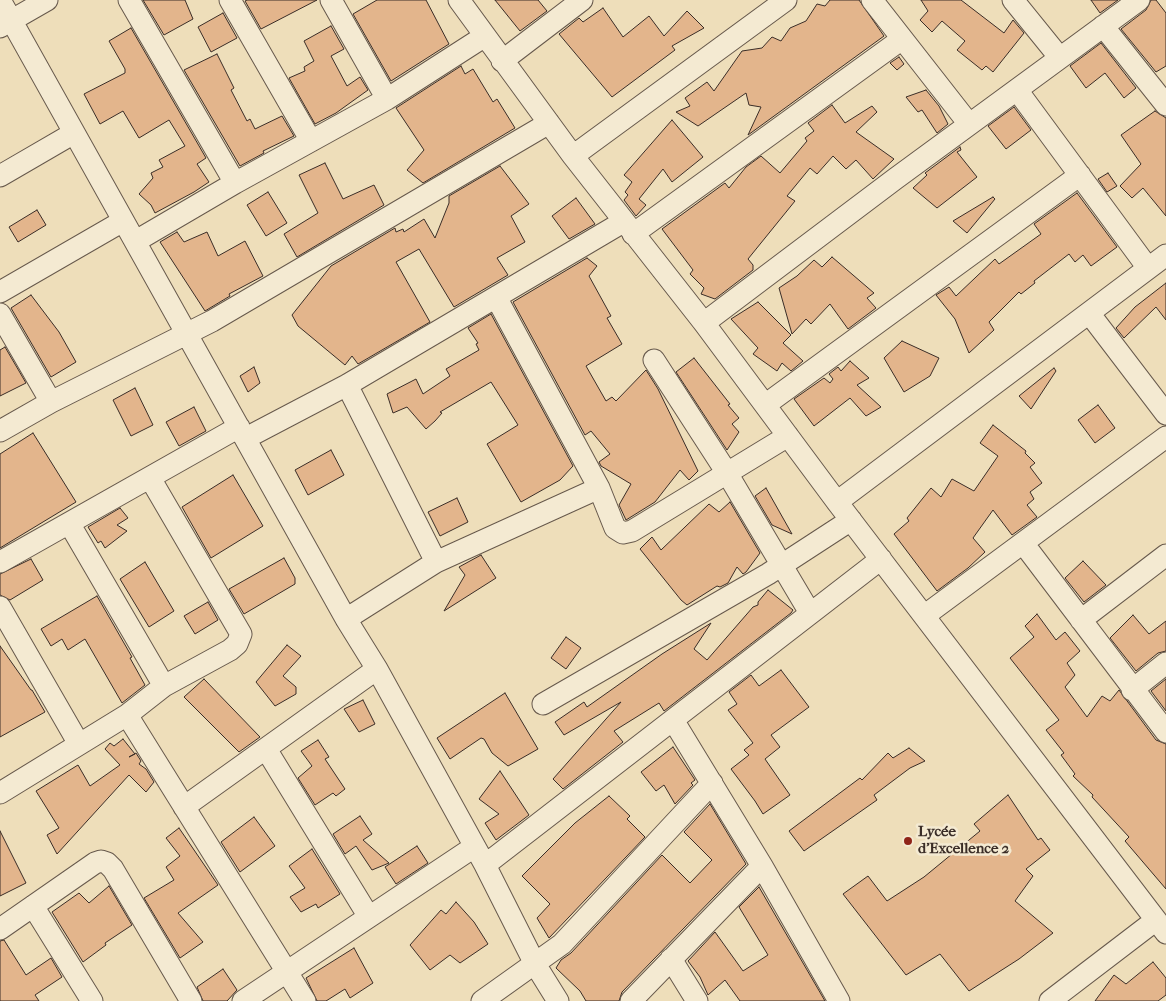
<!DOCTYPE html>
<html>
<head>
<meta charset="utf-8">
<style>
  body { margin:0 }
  canvas { display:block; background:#eedeba }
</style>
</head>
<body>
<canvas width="1166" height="1001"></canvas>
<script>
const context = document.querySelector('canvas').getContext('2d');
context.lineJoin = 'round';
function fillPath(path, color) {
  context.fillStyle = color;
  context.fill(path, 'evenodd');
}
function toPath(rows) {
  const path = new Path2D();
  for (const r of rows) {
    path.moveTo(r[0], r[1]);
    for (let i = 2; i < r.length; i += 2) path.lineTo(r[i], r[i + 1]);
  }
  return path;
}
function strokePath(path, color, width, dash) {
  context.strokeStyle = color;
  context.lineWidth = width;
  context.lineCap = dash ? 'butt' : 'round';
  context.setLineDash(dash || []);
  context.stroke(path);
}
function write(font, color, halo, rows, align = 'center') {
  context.font = font + ' "IM FELL French Canon",serif';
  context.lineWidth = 5;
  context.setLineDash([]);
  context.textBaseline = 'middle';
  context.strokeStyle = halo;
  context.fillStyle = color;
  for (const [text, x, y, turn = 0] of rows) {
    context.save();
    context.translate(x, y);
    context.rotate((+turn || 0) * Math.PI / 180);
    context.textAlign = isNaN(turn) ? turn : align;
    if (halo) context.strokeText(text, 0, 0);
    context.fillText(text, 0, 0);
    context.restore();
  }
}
const building = toPath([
  [143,0,185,0,193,19,164,35,143,0],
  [247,0,317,0,261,29,245,1,247,0],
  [377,0,426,0,449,44,391,81,353,14,377,0],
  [495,0,538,0,547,11,520,31,495,0],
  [830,0,859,0,884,36,748,135,761,107,749,105,746,93,698,126,676,112,690,106,685,98,707,82,714,91,742,51,762,48,772,37,781,41,790,28,806,21,817,4,825,6,830,0],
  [921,0,961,0,1004,33,1013,20,1024,33,993,72,986,66,982,70,957,50,965,41,942,21,932,32,920,20,928,11,921,0],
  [1091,0,1118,0,1100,13,1091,0],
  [1151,0,1156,0,1166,13,1166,66,1156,72,1121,29,1146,10,1151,0],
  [603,8,623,37,649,16,664,36,687,11,704,28,672,46,675,50,612,97,559,34,579,18,583,22,603,8],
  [223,13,237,38,211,52,198,27,223,13],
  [331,26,344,49,331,56,347,86,360,77,368,90,336,113,315,124,289,78,305,71,304,67,314,61,304,41,331,26],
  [131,28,206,158,197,164,209,182,194,192,155,213,151,205,139,194,153,178,151,173,163,167,159,160,185,146,169,120,139,138,123,111,100,124,84,94,125,73,125,69,109,41,131,28],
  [1101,43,1136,88,1124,98,1105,73,1086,88,1070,66,1101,43],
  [217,54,234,88,231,90,247,121,250,119,255,129,282,116,294,136,263,151,264,153,240,166,184,70,217,54],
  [899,57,904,64,897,70,890,63,899,57],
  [461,66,465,74,473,69,493,102,497,99,515,128,423,183,407,170,424,150,396,108,461,66],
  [926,90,939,106,948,124,937,133,922,110,918,112,906,97,926,90],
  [832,105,845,123,872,106,877,112,856,132,894,159,873,179,856,160,846,169,833,156,817,174,810,168,787,196,795,201,748,259,753,265,753,270,715,299,701,294,704,288,690,274,693,270,662,229,725,183,729,188,746,167,761,156,780,173,807,141,805,138,814,131,808,123,832,105],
  [1014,107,1031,130,1006,149,988,126,1014,107],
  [1155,111,1166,118,1166,216,1143,188,1132,198,1120,186,1141,164,1121,135,1155,111],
  [672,120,703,157,672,182,663,169,639,199,646,205,636,216,624,200,628,195,625,192,632,182,624,175,672,120],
  [960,147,961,150,957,152,977,177,937,208,913,188,927,175,925,173,960,147],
  [325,163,343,199,374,185,384,205,297,257,284,234,318,213,299,175,325,163],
  [500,166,529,204,511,216,525,242,497,258,508,275,454,307,419,249,396,262,430,322,358,364,352,356,345,365,298,326,292,315,331,266,395,228,396,232,403,229,404,232,424,219,435,238,449,203,449,196,500,166],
  [1108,173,1117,186,1107,192,1098,179,1108,173],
  [268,192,287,223,266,236,247,205,268,192],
  [1077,193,1117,247,1091,266,1083,255,1075,262,1069,254,1034,281,1035,283,1021,294,1019,292,989,322,994,330,969,353,955,319,936,295,949,287,956,296,995,259,999,264,1041,234,1034,224,1077,193],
  [993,197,995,199,967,233,953,221,993,197],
  [576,198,595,224,569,239,552,216,576,198],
  [37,210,46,225,18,242,9,227,37,210],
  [177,232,184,242,207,232,218,256,245,241,263,276,229,294,230,296,205,311,160,242,177,232],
  [832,257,874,293,867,298,876,308,848,329,830,304,811,324,806,319,792,334,779,288,797,276,814,260,822,267,832,257],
  [587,258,597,266,589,276,611,316,607,318,622,344,586,366,606,401,612,397,616,401,646,370,658,389,698,471,689,480,680,470,655,502,626,520,619,505,631,484,601,466,599,462,610,454,591,431,585,435,513,302,587,258],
  [1166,283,1166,320,1156,307,1124,338,1116,328,1135,307,1166,283],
  [31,295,59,332,76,362,51,377,11,308,31,295],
  [758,302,791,335,783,343,803,361,791,371,782,363,777,371,753,354,758,348,731,319,758,302],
  [491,314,573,466,560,480,521,502,487,444,518,425,491,382,440,412,442,413,435,421,426,429,407,407,393,413,387,394,416,379,423,394,450,376,446,369,479,350,476,344,478,343,468,328,491,314],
  [902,341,939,358,930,376,904,392,884,358,902,341],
  [5,347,26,383,0,396,0,350,5,347],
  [694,358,730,404,728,405,739,418,732,424,739,432,727,450,676,372,694,358],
  [850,361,869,378,857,385,881,407,866,416,850,398,814,426,794,399,824,378,830,383,833,379,829,374,838,367,841,371,850,361],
  [254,367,260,383,248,392,240,376,254,367],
  [1054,368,1056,371,1031,409,1019,396,1054,368],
  [135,388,153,425,131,436,113,400,135,388],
  [1098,405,1115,428,1095,443,1078,420,1098,405],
  [194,407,206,431,179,446,166,422,194,407],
  [993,425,1026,451,1025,453,1035,463,1030,467,1042,483,1030,492,1034,499,1027,505,1037,517,1012,535,993,510,973,538,985,552,968,568,937,591,894,534,909,521,907,518,931,488,941,497,952,479,974,491,998,456,980,443,993,425],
  [33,433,76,502,0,548,0,454,33,433],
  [331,450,344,475,308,495,295,470,331,450],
  [233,475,263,526,211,558,182,507,233,475],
  [766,488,792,534,772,525,755,496,766,488],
  [457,498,468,522,440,536,428,512,457,498],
  [730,502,760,553,746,572,743,574,737,567,728,583,720,587,717,586,687,605,681,600,640,549,652,537,661,550,709,504,719,512,730,502],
  [120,508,128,518,117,525,127,531,105,548,101,541,98,543,88,527,120,508],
  [481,555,496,578,444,611,465,575,459,567,481,555],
  [284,558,295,578,295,584,244,614,229,589,284,558],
  [31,559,43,580,10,600,0,595,0,574,31,559],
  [1083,561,1106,585,1084,602,1065,578,1083,561],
  [145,562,174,611,149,627,120,579,145,562],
  [768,590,793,610,791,613,664,711,659,703,614,731,623,742,563,789,553,779,621,702,564,735,555,722,584,702,587,707,662,654,711,623,694,649,707,660,753,607,758,605,758,602,768,590],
  [97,596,132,657,130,658,145,685,122,703,85,639,68,650,62,639,51,646,41,629,97,596],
  [208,602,218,620,195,634,184,616,208,602],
  [1037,614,1056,640,1065,632,1080,651,1067,663,1075,675,1065,687,1087,717,1102,696,1110,701,1119,690,1156,740,1166,744,1166,889,1125,841,1129,837,1092,797,1093,795,1073,776,1075,774,1061,755,1064,753,1046,730,1059,720,1010,658,1034,637,1025,626,1037,614],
  [1133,615,1149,634,1166,621,1166,651,1158,653,1136,671,1110,638,1133,615],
  [566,637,581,648,566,669,551,658,566,637],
  [287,645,301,656,283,676,296,687,296,694,275,706,256,682,287,645],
  [0,646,31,690,32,690,45,712,0,737,0,646],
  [781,670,809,707,771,735,780,747,765,759,790,795,763,814,755,801,731,769,749,755,744,750,753,743,728,710,737,704,729,692,751,675,759,686,781,670],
  [204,679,260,737,239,752,184,697,204,679],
  [1166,679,1166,711,1151,691,1166,679],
  [505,693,538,749,508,766,492,753,484,739,481,738,450,759,437,738,505,693],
  [363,700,375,724,359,732,344,709,363,700],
  [123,739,135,754,129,757,136,753,141,761,139,764,146,769,154,782,146,792,129,775,57,854,47,835,59,828,36,791,78,765,90,786,120,765,105,749,110,743,114,746,123,739],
  [318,740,329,757,325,759,345,789,336,796,333,793,315,805,298,778,312,766,301,751,318,740],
  [673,747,695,780,691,783,693,785,675,804,664,785,656,791,641,772,673,747],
  [909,748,925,761,910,768,874,795,877,800,804,851,789,831,860,778,862,780,888,753,893,758,909,748],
  [500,771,529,815,496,840,485,823,499,814,479,799,500,771],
  [1008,795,1038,840,1041,838,1050,850,1026,869,1033,876,1015,901,1053,933,1019,959,969,991,940,954,906,975,843,894,868,876,887,901,924,877,980,831,974,824,1008,795],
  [609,796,630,816,627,819,645,837,549,938,537,918,550,904,522,876,575,823,609,796],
  [710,804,746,864,622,992,619,1001,586,1001,580,991,556,968,561,960,571,953,662,855,690,883,712,860,684,832,710,804],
  [360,816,372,834,363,840,389,863,372,870,356,846,345,854,333,834,360,816],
  [254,817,275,846,240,872,221,842,254,817],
  [179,828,218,885,178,913,203,942,180,958,144,898,174,880,166,867,180,856,166,838,179,828],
  [0,831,26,883,0,896,0,831],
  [417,846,428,863,396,884,385,867,417,846],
  [312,849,340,894,318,908,316,904,301,912,290,897,305,888,289,866,312,849],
  [109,886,132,925,105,943,106,945,83,962,52,912,79,893,89,903,109,886],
  [759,887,825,1001,740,1001,725,980,708,995,700,977,688,961,715,932,743,971,768,955,739,907,759,887],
  [456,902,474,922,488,944,460,963,450,955,430,970,410,945,441,910,446,914,456,902],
  [4,940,26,975,51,958,62,977,35,995,39,1001,0,1001,0,941,4,940],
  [354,948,373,983,350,998,345,989,326,1001,317,1001,306,978,354,948],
  [1153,962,1166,978,1166,995,1158,1001,1095,1001,1114,975,1126,984,1153,962],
  [223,969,237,990,227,1001,203,1001,197,987,223,969]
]);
const minor = toPath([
  [0,0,346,619,377,669,485,865,535,964,558,1001],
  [129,0,235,183],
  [230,0,311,141],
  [331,0,387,99],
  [459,0,573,156,704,323,837,502,1166,933],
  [872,0,969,124],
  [1013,0,1060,58],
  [1103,26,1166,105],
  [0,27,47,0],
  [502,61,582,0],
  [1017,90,1148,268],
  [573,156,786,0],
  [0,176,74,133],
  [633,234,902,39],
  [136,241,235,183,387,99,485,36],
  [0,292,123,221],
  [496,297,599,488,615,528,623,533,632,531,788,436],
  [1089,313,1166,414],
  [0,314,51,402],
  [704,323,895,179,1139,0],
  [654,360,727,473,810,613],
  [347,385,436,562],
  [765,405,1080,175],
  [0,431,51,402,212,321,549,123],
  [246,438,347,385,623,222],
  [837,502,1166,255],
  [69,523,164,686],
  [1023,543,1166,732],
  [0,562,239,427],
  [0,607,79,744],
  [924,616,1166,437],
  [346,619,436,562,599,488],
  [1081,620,1166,555],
  [1132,690,1166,663],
  [543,704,768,574,851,520],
  [127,715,305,1001],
  [673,720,762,866,839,1001],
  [266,749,369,917],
  [0,793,127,715,164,686,230,650,237,644,241,634,150,478],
  [184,807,377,669],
  [485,865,881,559],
  [33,906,92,1001],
  [0,929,95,863,101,861,107,863,113,869,191,1001],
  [671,959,697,1001],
  [243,1001,474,847],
  [482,1001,562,944,712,783],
  [631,1001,762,866],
  [1050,1001,1156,920]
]);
const markers = [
  [908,841,5,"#8f2418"]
];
const poiNames = [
  ["Lycée",918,832],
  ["d'Excellence 2",918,849]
];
fillPath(building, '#e3b58c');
strokePath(building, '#3a2d27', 1);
strokePath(minor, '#67594c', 23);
strokePath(minor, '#f4ead2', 21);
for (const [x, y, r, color] of markers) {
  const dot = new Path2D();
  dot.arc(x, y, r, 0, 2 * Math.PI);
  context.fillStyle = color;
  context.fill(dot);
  strokePath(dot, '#f4ead2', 2);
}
write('bold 15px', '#3a2d27', '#f4ead2', poiNames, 'left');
</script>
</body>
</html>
